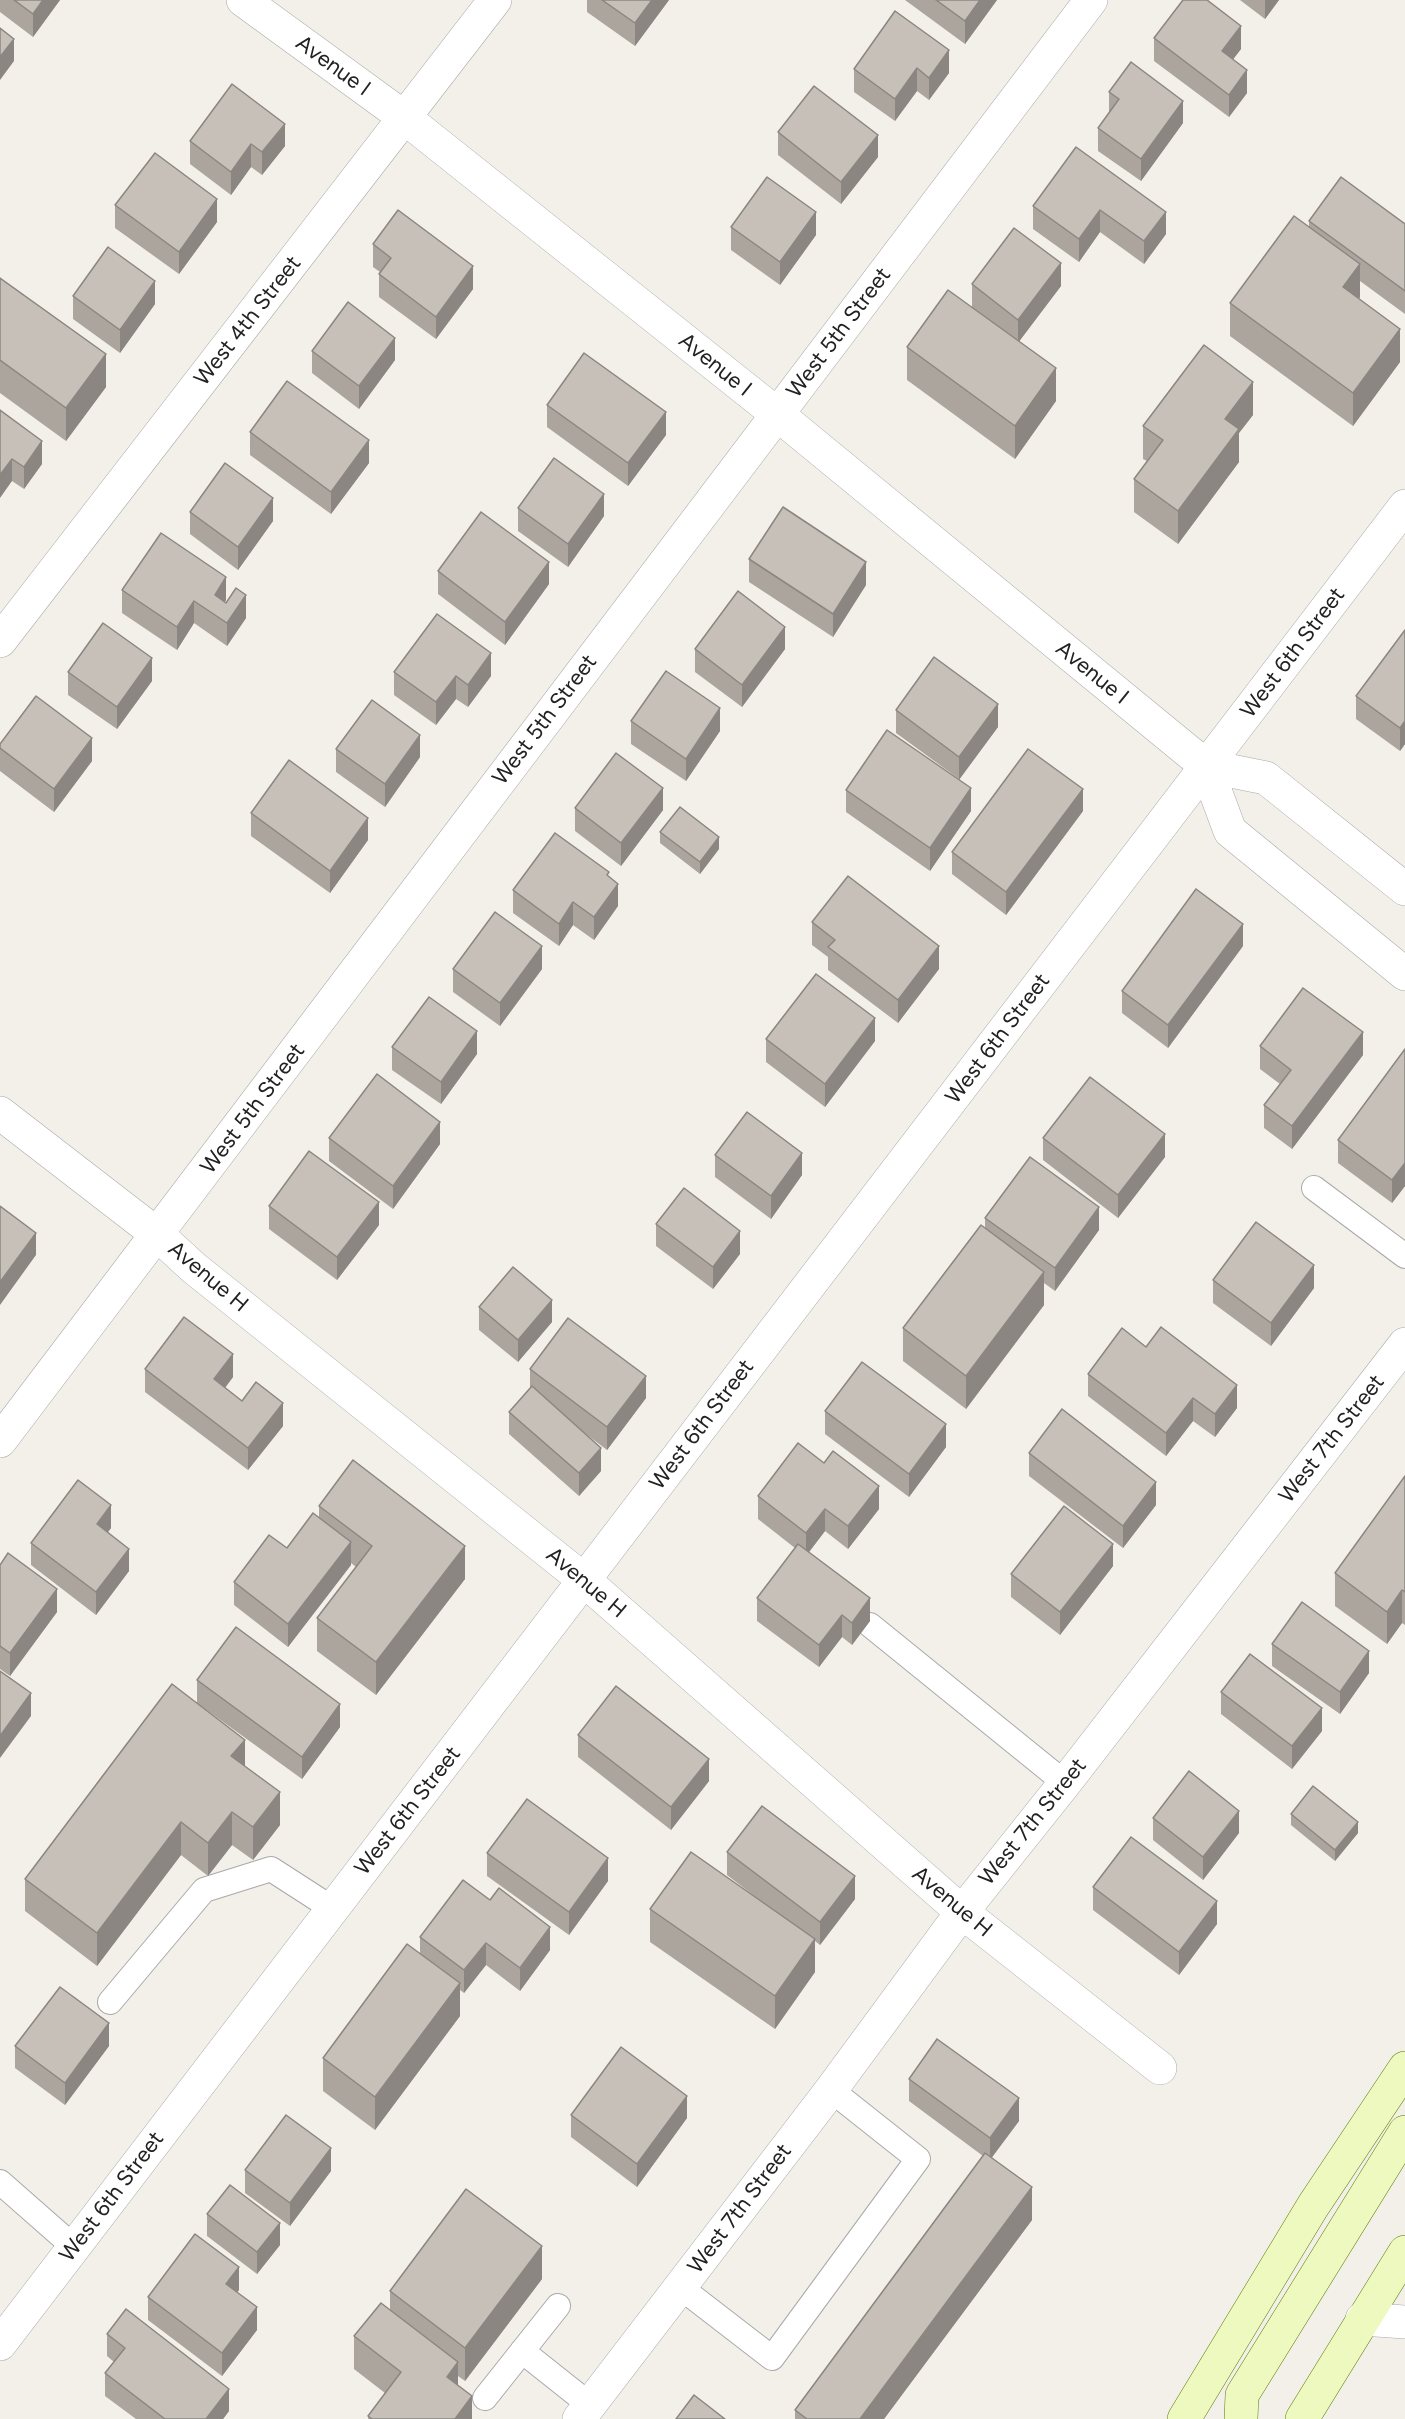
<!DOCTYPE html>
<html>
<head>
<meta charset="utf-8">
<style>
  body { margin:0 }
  canvas { display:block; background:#f2f0e9 }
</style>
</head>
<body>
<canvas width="1405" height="2419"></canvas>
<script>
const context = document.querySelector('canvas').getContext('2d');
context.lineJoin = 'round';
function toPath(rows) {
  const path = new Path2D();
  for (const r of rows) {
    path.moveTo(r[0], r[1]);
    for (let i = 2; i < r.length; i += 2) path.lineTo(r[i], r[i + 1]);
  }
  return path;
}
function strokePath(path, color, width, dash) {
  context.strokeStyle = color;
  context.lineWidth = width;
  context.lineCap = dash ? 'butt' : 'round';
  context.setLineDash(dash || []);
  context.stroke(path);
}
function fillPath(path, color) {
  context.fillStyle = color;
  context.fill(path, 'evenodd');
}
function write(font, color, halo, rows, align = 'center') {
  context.font = font + ' Figtree,sans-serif';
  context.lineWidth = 6;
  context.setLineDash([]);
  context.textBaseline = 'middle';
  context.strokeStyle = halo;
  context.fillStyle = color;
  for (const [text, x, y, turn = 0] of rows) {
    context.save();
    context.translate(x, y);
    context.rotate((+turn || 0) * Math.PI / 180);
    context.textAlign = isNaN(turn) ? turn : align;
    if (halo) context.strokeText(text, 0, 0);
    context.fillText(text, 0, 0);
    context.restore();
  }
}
const lane = toPath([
  [1314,1188,1405,1256],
  [870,1625,1065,1783],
  [110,2002,204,1890,271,1869,333,1909],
  [0,2182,74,2247],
  [680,2287,772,2358,918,2159,831,2090],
  [522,2351,590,2405],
  [485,2398,558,2306]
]);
const street = toPath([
  [243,0,405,118,777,414,1206,766,1266,778,1405,889],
  [0,641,495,0],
  [1206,766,1230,831,1405,974],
  [0,1113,158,1235,194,1268,584,1580,962,1912,1160,2068],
  [0,1441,1091,0],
  [1362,2319,1405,2322],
  [0,2344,1405,506],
  [579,2419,831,2090,962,1912,1065,1783,1405,1344]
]);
const secondary = toPath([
  [1184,2419,1313,2206,1405,2068],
  [1241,2419,1242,2395,1405,2132],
  [1302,2419,1405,2252]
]);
const wall = toPath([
  [0,0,60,0,33,37,0,12],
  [587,0,669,0,635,46,587,12],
  [905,0,997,0,965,44],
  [1240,0,1279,0,1265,19],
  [895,11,949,73,929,100,917,91,895,121,854,92,854,69],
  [1154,38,1241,49,1233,59,1247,93,1229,117,1154,61],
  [1109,92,1183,123,1141,181,1098,151,1098,128,1109,113],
  [778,132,878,157,841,204,778,155],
  [190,141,285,146,262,175,251,167,231,195,190,164],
  [1076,147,1166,234,1144,264,1100,232,1079,262,1033,229,1033,206],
  [115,205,217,222,179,274,115,228],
  [1309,221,1405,224,1405,314,1360,281,1360,297,1359,298,1400,362,1353,426,1230,336,1230,303,1309,226],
  [731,227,816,235,780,285,731,250],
  [373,244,473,289,436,339,379,297,379,274,380,272,373,267],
  [0,278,106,387,66,441,0,393],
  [972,284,1061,286,1019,341,1056,401,1015,459,907,380,907,347,972,307],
  [73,296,155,304,120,353,73,319],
  [312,351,395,360,359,409,312,373],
  [547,405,666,435,628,486,547,427],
  [0,410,42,464,24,489,12,481],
  [1253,415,1239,433,1239,462,1178,544,1134,512,1134,479,1147,461,1143,459,1143,426],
  [250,432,369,463,331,514,250,455],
  [518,508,604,516,568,567,518,531],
  [190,512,273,521,238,570,190,534],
  [749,559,866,585,833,637,749,582],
  [438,571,549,584,505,645,438,594],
  [122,590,226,600,225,602,246,618,227,646,194,623,177,650,122,613],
  [1405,630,1405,744,1400,751,1356,719,1356,696],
  [695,649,785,649,742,707,695,672],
  [68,672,152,681,117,729,68,695],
  [394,672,491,676,468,707,456,699,436,725,394,695],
  [896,710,998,727,959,779,971,811,930,871,846,812,846,790,959,779,896,733],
  [631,721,720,731,686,781,631,744],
  [0,744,92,761,54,812,0,771],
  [336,749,420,757,385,807,336,772],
  [575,808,663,810,621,866,575,831],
  [1083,811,1006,915,952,874,952,852],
  [251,813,368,840,330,893,251,836],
  [660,832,719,849,700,874,660,843],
  [609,877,618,906,594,940,573,925,559,946,513,913,513,890],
  [812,922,939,969,898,1023,828,970,828,957,812,945],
  [1243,946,1168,1048,1122,1013,1122,991],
  [453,969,542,969,500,1026,453,992],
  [766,1039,875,1041,825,1107,766,1062],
  [1260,1046,1363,1055,1292,1149,1264,1128,1264,1105,1280,1084,1260,1069],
  [392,1047,477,1054,441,1104,392,1070],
  [1405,1049,1405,1186,1392,1203,1338,1163,1338,1140],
  [329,1138,440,1144,393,1209,329,1161],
  [1043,1138,1165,1157,1118,1218,1043,1160],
  [715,1155,802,1175,771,1219,715,1177],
  [269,1206,379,1225,337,1280,269,1229],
  [985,1218,1099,1230,1055,1291,1044,1283,1044,1305,966,1409,903,1361,903,1328,985,1228],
  [656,1224,740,1254,713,1289,656,1246],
  [1213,1280,1314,1288,1271,1346,1213,1303],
  [479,1307,552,1322,518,1362,479,1330],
  [1146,1347,1237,1408,1215,1437,1193,1421,1166,1456,1088,1396,1088,1374],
  [145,1369,233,1377,225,1388,242,1401,283,1426,248,1470,145,1392],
  [530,1369,646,1398,607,1450,578,1428,601,1471,579,1496,509,1434,509,1412,530,1389],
  [825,1411,946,1447,909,1497,825,1434],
  [1029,1453,1156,1505,1123,1548,1029,1476],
  [1405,1476,1405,1625,1402,1623,1387,1644,1335,1606,1335,1573],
  [758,1496,879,1509,848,1549,825,1531,809,1552,870,1621,852,1645,842,1637,819,1667,757,1621,757,1598,795,1548,758,1519],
  [319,1506,465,1579,376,1695,317,1651,317,1618,356,1567,351,1563,351,1565,288,1647,234,1605,234,1582,287,1548,319,1518],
  [111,1528,108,1532,129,1571,96,1615,31,1565,31,1543],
  [0,1565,57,1612,10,1676,0,1669],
  [1113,1566,1060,1635,1011,1597,1011,1574],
  [1272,1644,1369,1673,1340,1714,1272,1666],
  [197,1680,340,1727,302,1779,197,1703],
  [1221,1692,1322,1731,1292,1769,1221,1714],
  [578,1735,709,1781,671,1830,578,1757],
  [245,1766,280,1825,253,1860,232,1845,208,1876,181,1855,97,1966,25,1911,25,1879],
  [1291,1814,1358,1833,1335,1861,1291,1825],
  [1153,1818,1239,1833,1203,1880,1153,1840],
  [727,1852,855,1899,820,1945,815,1941,815,1972,775,2029,650,1942,650,1909,770,1908,727,1875],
  [487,1853,608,1881,569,1935,487,1876],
  [463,1880,550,1950,520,1991,486,1965,464,1993,460,1990,460,2016,375,2130,323,2091,323,2058,420,1954,420,1937],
  [1093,1887,1217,1924,1179,1975,1093,1910],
  [15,2046,109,2046,65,2105,15,2068],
  [909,2079,1019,2121,992,2157,1032,2220,884,2419,795,2419,795,2410,983,2156,909,2101],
  [571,2115,687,2118,637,2187,571,2137],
  [245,2170,331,2171,290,2226,245,2193],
  [207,2214,280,2245,257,2274,207,2236],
  [542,2279,465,2381,458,2376,458,2385,472,2419,368,2419,368,2416,385,2393,354,2369,354,2336,390,2310,390,2291],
  [239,2290,237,2292,257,2330,222,2376,148,2320,148,2297],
  [107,2334,229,2411,223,2419,136,2419,105,2396,105,2373,114,2362,107,2356]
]);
const shadedWall = toPath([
  [43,0,60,0,33,37,33,14],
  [652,0,669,0,635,46,635,23],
  [980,0,997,0,965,44,965,21],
  [1265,0,1279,0,1265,19],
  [1241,26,1241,49,1222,74,1222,51],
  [14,39,14,61,0,80,0,57],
  [949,50,949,73,929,100,929,78],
  [917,68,917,91,895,121,895,99],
  [1247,70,1247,93,1229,117,1229,95],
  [1183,101,1183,123,1141,181,1141,159],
  [285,124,285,146,262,175,262,152],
  [878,135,878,157,841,204,841,182],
  [251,144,251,167,231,195,231,172],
  [217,199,217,222,179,274,179,252],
  [1100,210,1100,232,1079,262,1079,239],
  [816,212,816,235,780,285,780,262],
  [1166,212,1166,234,1144,264,1144,241],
  [1061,263,1061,286,1018,343,1018,320],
  [1360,264,1360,297,1343,320,1343,287],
  [473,266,473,289,436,339,436,317],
  [155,281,155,304,120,353,120,330],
  [1400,329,1400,362,1353,426,1353,393],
  [395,338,395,360,359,409,359,386],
  [106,354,106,387,66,441,66,408],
  [1056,368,1056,401,1015,459,1015,426],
  [1253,382,1253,415,1239,433,1239,462,1178,544,1178,511,1225,419],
  [666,412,666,435,628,486,628,463],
  [369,440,369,463,331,514,331,492],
  [42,441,42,464,24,489,24,467],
  [12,459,12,481,0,498,0,475],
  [604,494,604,516,568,567,568,544],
  [273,498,273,521,238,570,238,547],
  [549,562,549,584,505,645,505,622],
  [866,562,866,585,833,637,833,614],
  [226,577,226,600,216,615,215,595],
  [246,595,246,618,227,646,227,623],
  [194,601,194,623,177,650,177,627],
  [785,627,785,649,742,707,742,685],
  [491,653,491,676,468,707,468,685],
  [152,658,152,681,117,729,117,707],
  [456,676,456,699,436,725,436,702],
  [998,704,998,727,959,780,959,757],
  [720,708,720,731,686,781,686,759],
  [1405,721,1405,744,1400,751,1400,728],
  [420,735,420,757,385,807,385,784],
  [92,738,92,761,54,812,54,789],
  [663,788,663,810,621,866,621,843],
  [971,788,971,811,930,871,930,848],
  [1083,789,1083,811,1006,915,1006,892],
  [368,818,368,840,330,893,330,871],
  [719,837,719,849,700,874,700,862],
  [618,884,618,906,594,940,594,917],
  [573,902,573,925,559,946,559,924],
  [1243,924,1243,946,1168,1048,1168,1025],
  [542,946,542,969,500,1026,500,1003],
  [939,946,939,969,898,1023,898,1000],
  [875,1018,875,1041,825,1107,825,1084],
  [477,1031,477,1054,441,1104,441,1082],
  [1363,1032,1363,1055,1292,1149,1292,1126],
  [440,1122,440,1144,393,1209,393,1186],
  [1165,1134,1165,1157,1118,1218,1118,1195],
  [802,1153,802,1175,771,1219,771,1196],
  [1405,1163,1405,1186,1392,1203,1392,1180],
  [379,1202,379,1225,337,1280,337,1257],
  [1099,1207,1099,1230,1055,1291,1055,1268],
  [740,1231,740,1254,713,1289,713,1267],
  [36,1233,36,1255,0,1305,0,1282],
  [1314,1265,1314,1288,1271,1346,1271,1323],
  [1044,1272,1044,1305,966,1409,966,1376],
  [552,1300,552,1322,518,1362,518,1340],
  [233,1354,233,1377,214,1402,214,1379],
  [646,1376,646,1398,607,1450,607,1427],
  [1237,1385,1237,1408,1215,1437,1215,1414],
  [1193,1398,1193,1421,1166,1456,1166,1433],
  [283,1403,283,1426,248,1470,248,1448],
  [946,1424,946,1447,909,1497,909,1474],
  [601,1448,601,1471,579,1496,579,1473],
  [1156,1482,1156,1505,1123,1548,1123,1526],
  [879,1486,879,1509,848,1549,848,1526],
  [111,1505,111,1528,97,1547,97,1524],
  [825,1509,825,1531,806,1556,806,1533],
  [351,1542,351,1565,288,1647,288,1624],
  [1113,1544,1113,1566,1060,1635,1060,1612],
  [465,1546,465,1579,376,1695,376,1662],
  [129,1549,129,1571,96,1615,96,1592],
  [57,1589,57,1612,10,1676,10,1653],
  [1402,1590,1402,1623,1387,1644,1387,1612],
  [870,1598,870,1621,852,1645,852,1623],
  [842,1615,842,1637,819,1667,819,1645],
  [1369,1651,1369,1673,1340,1714,1340,1692],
  [31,1693,31,1716,0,1758,0,1736],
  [340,1704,340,1727,302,1779,302,1757],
  [1322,1708,1322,1731,1292,1769,1292,1746],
  [245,1740,245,1772,231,1756],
  [709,1759,709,1781,671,1830,671,1807],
  [280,1792,280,1825,253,1860,253,1827],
  [1239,1811,1239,1833,1203,1880,1203,1857],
  [232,1812,232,1845,208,1876,208,1843],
  [181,1822,181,1855,97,1966,97,1933],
  [1358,1822,1358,1833,1335,1861,1335,1850],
  [608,1858,608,1881,569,1935,569,1912],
  [855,1876,855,1899,820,1945,820,1922],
  [1217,1901,1217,1924,1179,1975,1179,1952],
  [550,1927,550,1950,520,1991,520,1968],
  [815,1939,815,1972,775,2029,775,1996],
  [486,1943,486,1965,464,1993,464,1970],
  [460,1983,460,2016,375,2130,375,2097],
  [109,2023,109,2046,65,2105,65,2083],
  [687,2096,687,2118,637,2187,637,2164],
  [1019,2098,1019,2121,990,2160,990,2138],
  [331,2148,331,2171,290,2226,290,2203],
  [1032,2187,1032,2220,884,2419,860,2419],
  [280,2223,280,2245,257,2274,257,2252],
  [542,2246,542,2279,465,2381,465,2348],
  [239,2267,239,2290,226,2306,226,2284],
  [257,2307,257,2330,222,2376,222,2353],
  [458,2362,458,2395,447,2377],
  [229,2389,229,2411,223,2419,206,2419],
  [472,2396,472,2419,455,2419]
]);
const building = toPath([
  [14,0,43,0,33,14,14,0],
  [602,0,652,0,635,23,602,0],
  [936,0,980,0,965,21,936,0],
  [1183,0,1207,0,1241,26,1222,51,1247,70,1229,95,1154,38,1183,0],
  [895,11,949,50,929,78,917,68,895,99,854,69,895,11],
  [0,28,14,39,0,57,0,28],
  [1131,62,1183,101,1141,159,1098,128,1119,99,1109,92,1131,62],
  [232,84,285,124,262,152,251,144,231,172,190,141,232,84],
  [814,86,878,135,841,182,778,132,814,86],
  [1076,147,1166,212,1144,241,1100,210,1079,239,1033,206,1076,147],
  [155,153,217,199,179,252,115,205,155,153],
  [767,177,816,212,780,262,731,227,767,177],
  [1341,177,1405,224,1405,291,1309,221,1341,177],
  [398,210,473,266,436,317,379,274,391,258,373,244,398,210],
  [1294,216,1360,264,1343,287,1400,329,1353,393,1230,303,1294,216],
  [1014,228,1061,263,1018,320,972,284,1014,228],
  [108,247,155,281,120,330,73,296,108,247],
  [0,278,106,354,66,408,0,360,0,278],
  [948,290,1056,368,1015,426,907,347,948,290],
  [348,302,395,338,359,386,312,351,348,302],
  [1204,345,1253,382,1225,419,1239,429,1178,511,1134,479,1163,440,1143,426,1204,345],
  [584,353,666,412,628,463,547,405,584,353],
  [287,381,369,440,331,492,250,432,287,381],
  [0,410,42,441,24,467,12,459,0,475,0,410],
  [554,458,604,494,568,544,518,508,554,458],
  [225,463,273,498,238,547,190,512,225,463],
  [783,507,866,562,833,614,749,559,783,507],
  [481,512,549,562,505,622,438,571,481,512],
  [161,533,226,577,215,595,226,603,236,588,246,595,227,623,194,601,177,627,122,590,161,533],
  [738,591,785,627,742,685,695,649,738,591],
  [437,614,491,653,468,685,456,676,436,702,394,672,437,614],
  [103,623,152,658,117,707,68,672,103,623],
  [1405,630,1405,721,1400,728,1356,696,1405,630],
  [934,657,998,704,959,757,896,710,934,657],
  [666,671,720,708,686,759,631,721,666,671],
  [36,696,92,738,54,789,0,748,0,744,36,696],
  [372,700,420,735,385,784,336,749,372,700],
  [887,730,971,788,930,848,846,790,887,730],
  [1028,749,1083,789,1006,892,952,852,1028,749],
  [616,753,663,788,621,843,575,808,616,753],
  [289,760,368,818,330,871,251,813,289,760],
  [680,807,719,837,700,862,660,832,680,807],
  [555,833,609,872,607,875,618,884,594,917,573,902,559,924,513,890,555,833],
  [848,876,939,946,898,1000,828,947,835,940,812,922,848,876],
  [1196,889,1243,924,1168,1025,1122,991,1196,889],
  [495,912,542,946,500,1003,453,969,495,912],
  [816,974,875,1018,825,1084,766,1039,816,974],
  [1303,988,1363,1032,1292,1126,1264,1105,1291,1070,1260,1046,1303,988],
  [429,997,477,1031,441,1082,392,1047,429,997],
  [1405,1049,1405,1163,1392,1180,1338,1140,1405,1049],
  [377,1074,440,1122,393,1186,329,1138,377,1074],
  [1090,1077,1165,1134,1118,1195,1043,1138,1090,1077],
  [747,1112,802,1153,771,1196,715,1155,747,1112],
  [309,1151,379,1202,337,1257,269,1206,309,1151],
  [1030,1157,1099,1207,1055,1268,985,1218,1030,1157],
  [684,1188,740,1231,713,1267,656,1224,684,1188],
  [0,1206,36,1233,0,1282,0,1206],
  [1256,1222,1314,1265,1271,1323,1213,1280,1256,1222],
  [981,1225,1044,1272,966,1376,903,1328,981,1225],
  [513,1267,552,1300,518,1340,479,1307,513,1267],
  [184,1317,233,1354,214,1379,242,1401,256,1382,283,1403,248,1448,145,1369,184,1317],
  [568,1318,646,1376,607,1427,530,1369,568,1318],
  [1161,1327,1237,1385,1215,1414,1193,1398,1166,1433,1088,1374,1122,1328,1146,1347,1161,1327],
  [862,1362,946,1424,909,1474,825,1411,862,1362],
  [532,1386,601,1448,579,1473,509,1412,532,1386],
  [1062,1409,1156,1482,1123,1526,1029,1453,1062,1409],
  [798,1443,824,1463,833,1451,879,1486,848,1526,825,1509,806,1533,758,1496,798,1443],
  [353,1460,465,1546,376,1662,317,1618,372,1546,319,1506,353,1460],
  [1405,1476,1405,1592,1402,1590,1387,1612,1335,1573,1405,1476],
  [78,1480,111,1505,97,1524,129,1549,96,1592,31,1543,78,1480],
  [1064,1506,1113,1544,1060,1612,1011,1574,1064,1506],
  [313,1513,351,1542,288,1624,234,1582,269,1535,287,1548,313,1513],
  [798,1544,870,1598,852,1623,842,1615,819,1645,757,1598,798,1544],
  [8,1553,57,1589,10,1653,0,1646,0,1565,8,1553],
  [1302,1602,1369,1651,1340,1692,1272,1644,1302,1602],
  [236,1627,340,1704,302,1757,197,1680,236,1627],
  [1250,1654,1322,1708,1292,1746,1221,1692,1250,1654],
  [0,1671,31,1693,0,1736,0,1671],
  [172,1684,245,1740,231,1756,280,1792,253,1827,232,1812,208,1843,181,1822,97,1933,25,1879,172,1684],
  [616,1686,709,1759,671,1807,578,1735,616,1686],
  [1189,1771,1239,1811,1203,1857,1153,1818,1189,1771],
  [1313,1786,1358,1822,1335,1850,1291,1814,1313,1786],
  [527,1799,608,1858,569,1912,487,1853,527,1799],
  [762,1806,855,1876,820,1922,727,1852,762,1806],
  [1131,1837,1217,1901,1179,1952,1093,1887,1131,1837],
  [691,1852,815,1939,775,1996,650,1909,691,1852],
  [463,1880,490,1900,499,1888,550,1927,520,1968,486,1943,464,1970,420,1937,463,1880],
  [407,1944,460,1983,375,2097,323,2058,407,1944],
  [60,1987,109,2023,65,2083,15,2046,60,1987],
  [937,2039,1019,2098,990,2138,909,2079,937,2039],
  [621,2047,687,2096,637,2164,571,2115,621,2047],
  [286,2115,331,2148,290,2203,245,2170,286,2115],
  [985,2153,1032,2187,860,2419,807,2419,795,2410,985,2153],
  [230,2185,280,2223,257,2252,207,2214,230,2185],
  [466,2189,542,2246,465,2348,390,2291,466,2189],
  [195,2234,239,2267,226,2284,257,2307,222,2353,148,2297,195,2234],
  [381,2303,458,2362,447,2377,472,2396,455,2419,372,2419,368,2416,401,2372,354,2336,381,2303],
  [126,2309,229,2389,206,2419,165,2419,105,2373,125,2348,107,2334,126,2309],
  [694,2395,725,2419,676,2419,694,2395]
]);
const streetNames = [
  ["Avenue I",333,66,36],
  ["West 4th Street",248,321,-52],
  ["West 5th Street",839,333,-53],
  ["Avenue I",715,365,39],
  ["West 6th Street",1293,653,-53],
  ["Avenue I",1092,673,39],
  ["West 5th Street",545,720,-53],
  ["West 6th Street",998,1039,-53],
  ["West 5th Street",253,1109,-53],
  ["Avenue H",208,1277,40],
  ["West 6th Street",702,1425,-53],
  ["West 7th Street",1332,1439,-52],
  ["Avenue H",586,1583,40],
  ["West 6th Street",408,1811,-52],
  ["West 7th Street",1033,1822,-51],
  ["Avenue H",952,1902,40],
  ["West 6th Street",112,2197,-53],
  ["West 7th Street",740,2209,-53]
];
strokePath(lane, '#a9a9a9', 26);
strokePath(street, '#a9a9a9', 34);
strokePath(secondary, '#5e7c06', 34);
strokePath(lane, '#fff', 24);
strokePath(street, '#fff', 33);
strokePath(secondary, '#eef9bf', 33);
fillPath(wall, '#aba59e');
fillPath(shadedWall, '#8b8681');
fillPath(building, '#c7c0b8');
strokePath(building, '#8b8681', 1.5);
write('22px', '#222', '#fff', streetNames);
</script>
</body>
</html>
